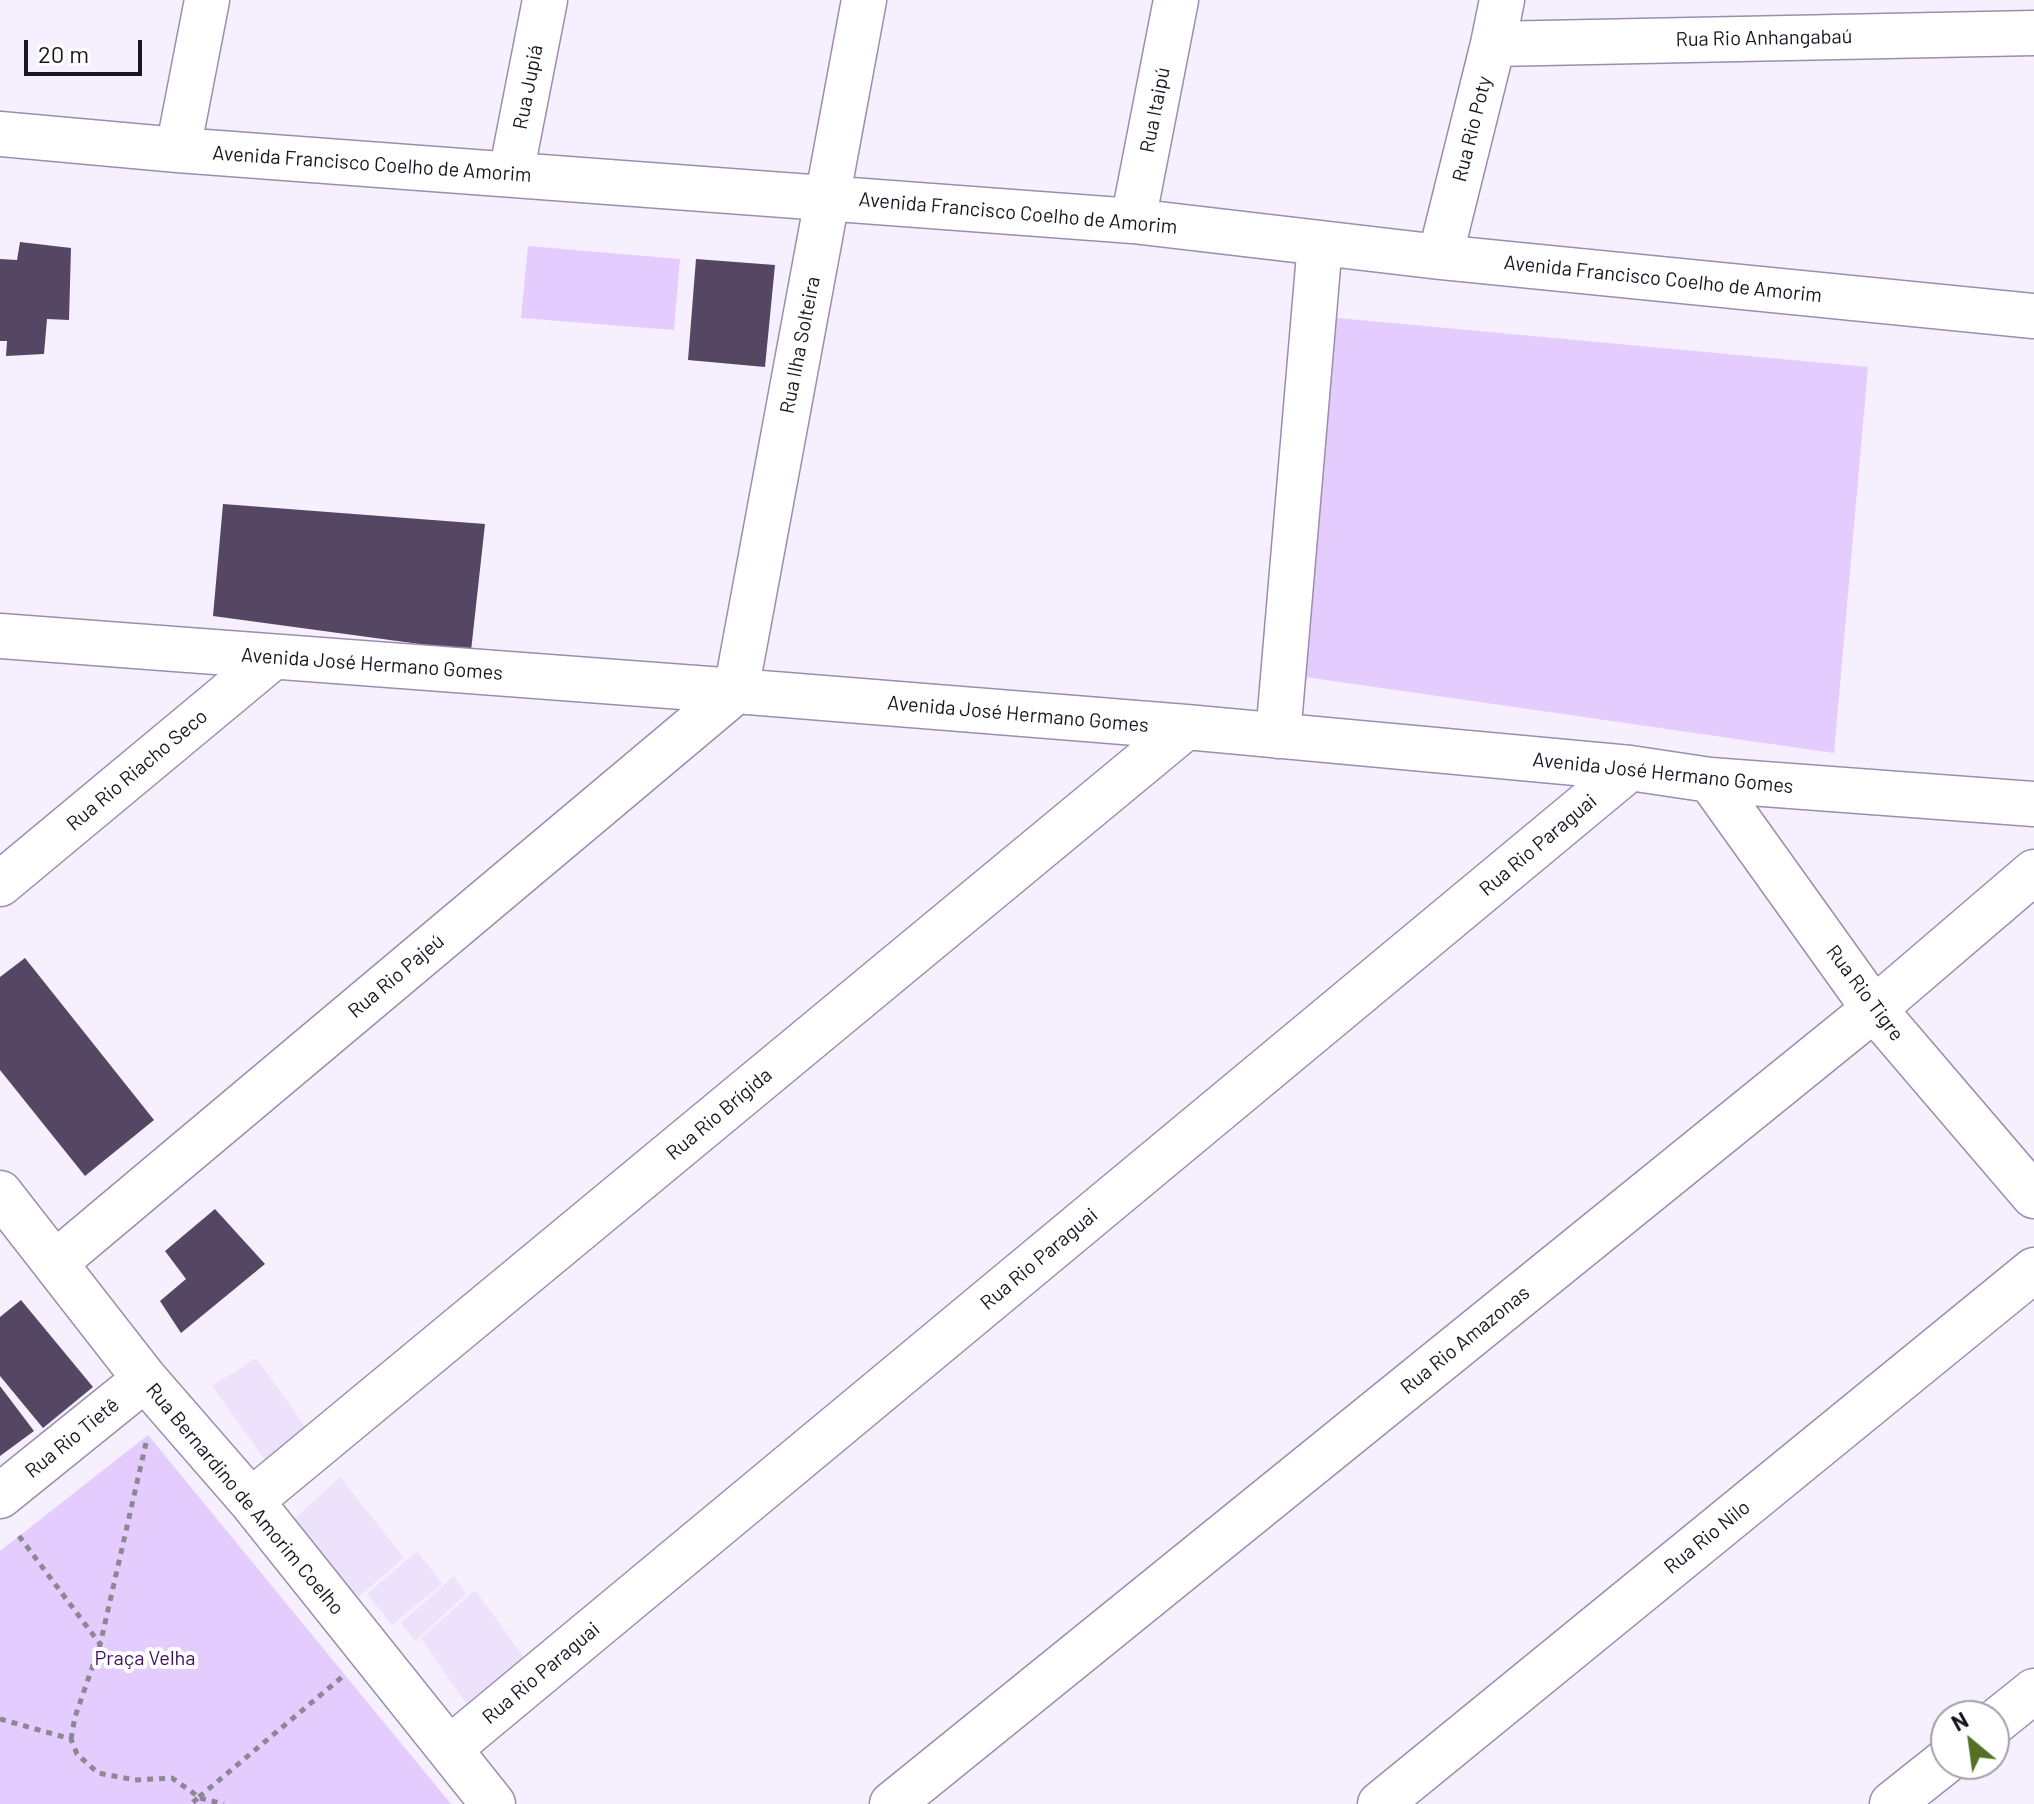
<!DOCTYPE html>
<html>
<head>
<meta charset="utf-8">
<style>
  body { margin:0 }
  #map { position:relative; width:2034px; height:1804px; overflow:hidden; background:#f6effd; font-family:Barlow,sans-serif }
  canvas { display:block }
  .north { position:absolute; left:1930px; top:1700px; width:80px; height:80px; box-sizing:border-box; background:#fff; border:2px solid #a4a1a6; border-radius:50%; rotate:331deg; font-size:22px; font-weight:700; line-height:32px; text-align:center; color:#1b1521 }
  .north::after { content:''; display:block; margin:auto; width:28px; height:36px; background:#557023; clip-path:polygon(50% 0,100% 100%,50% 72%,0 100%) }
  .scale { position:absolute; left:24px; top:40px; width:118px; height:36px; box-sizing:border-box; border:4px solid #1b1521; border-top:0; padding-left:10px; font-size:24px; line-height:28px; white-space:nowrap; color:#1b1521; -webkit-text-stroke:6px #fff; paint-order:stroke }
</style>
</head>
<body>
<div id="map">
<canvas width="2034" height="1804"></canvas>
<div class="north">N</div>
<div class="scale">20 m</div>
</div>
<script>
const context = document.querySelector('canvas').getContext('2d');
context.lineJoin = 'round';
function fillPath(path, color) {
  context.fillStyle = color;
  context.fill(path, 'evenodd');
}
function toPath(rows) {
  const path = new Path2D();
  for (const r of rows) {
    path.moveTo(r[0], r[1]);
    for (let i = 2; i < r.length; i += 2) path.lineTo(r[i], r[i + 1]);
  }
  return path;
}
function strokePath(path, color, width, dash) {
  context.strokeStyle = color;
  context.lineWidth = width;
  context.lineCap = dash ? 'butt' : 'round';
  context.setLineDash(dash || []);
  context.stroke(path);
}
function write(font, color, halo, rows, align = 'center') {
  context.font = font + ' Barlow,sans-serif';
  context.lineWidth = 8;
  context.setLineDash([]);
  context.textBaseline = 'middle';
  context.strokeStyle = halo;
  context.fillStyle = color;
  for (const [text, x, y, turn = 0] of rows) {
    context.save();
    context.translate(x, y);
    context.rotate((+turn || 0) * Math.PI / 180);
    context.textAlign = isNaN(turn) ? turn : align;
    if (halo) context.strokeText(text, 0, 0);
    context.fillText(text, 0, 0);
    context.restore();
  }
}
const built = toPath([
  [256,1358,308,1430,267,1463,212,1386],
  [340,1477,404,1558,358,1597,294,1519],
  [417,1551,442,1584,392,1625,367,1594],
  [454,1576,466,1594,415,1641,401,1623],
  [475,1590,526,1660,470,1709,421,1638]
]);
const green = toPath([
  [528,246,680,259,674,330,521,318],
  [1327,317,1868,367,1834,753,1298,676],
  [148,1435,345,1675,451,1804,0,1804,0,1551]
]);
const building = toPath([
  [20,242,71,248,69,320,47,319,44,354,6,356,7,341,0,341,0,259,17,260],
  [696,259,775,265,765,367,688,360],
  [223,504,485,524,471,651,213,616],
  [25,958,154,1120,85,1176,0,1070,0,977],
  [215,1209,265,1264,181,1333,160,1301,186,1279,165,1251],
  [21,1300,93,1387,43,1428,0,1376,0,1317],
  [0,1386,34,1431,0,1456]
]);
const path = toPath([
  [19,1536,100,1644],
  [0,1719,71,1739,77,1754,98,1773,135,1780,172,1778,199,1797,191,1804],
  [71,1739,75,1717,100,1645,146,1443],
  [199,1797,342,1677],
  [200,1798,224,1804]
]);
const minor = toPath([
  [1493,44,2034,33],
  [0,134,178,150,1133,221,1440,257,2034,316],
  [178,150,207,0],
  [511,174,545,0],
  [1133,221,1176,0],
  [1440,257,1493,44,1502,0],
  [0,636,736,691,1186,727,1630,768,1710,780,2034,804],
  [1278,736,1320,243],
  [1710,780,1874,1009,2034,1196],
  [0,884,273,657],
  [0,1193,145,1379,251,1501,493,1804],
  [56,1262,736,691,864,0],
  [0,1496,145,1379],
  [251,1501,1186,727],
  [1994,1723,2034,1691],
  [449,1749,1630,768],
  [892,1804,1874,1009,2034,872],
  [1380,1804,2034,1270],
  [1892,1804,1946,1761]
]);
const streetNames = [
  ["Rua Rio Anhangabaú",1764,38,-1],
  ["Rua Jupiá",528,87,-79],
  ["Rua Itaipú",1155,110,-79],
  ["Rua Rio Poty",1472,129,-76],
  ["Avenida Francisco Coelho de Amorim",372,164,4],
  ["Avenida Francisco Coelho de Amorim",1018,213,5],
  ["Avenida Francisco Coelho de Amorim",1663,279,6],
  ["Rua Ilha Solteira",800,345,-79],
  ["Avenida José Hermano Gomes",372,664,4],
  ["Avenida José Hermano Gomes",1018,714,5],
  ["Rua Rio Riacho Seco",137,770,-40],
  ["Avenida José Hermano Gomes",1663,773,6],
  ["Rua Rio Paraguai",1538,845,-40],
  ["Rua Rio Pajeú",396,976,-40],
  ["Rua Rio Tigre",1865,993,53],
  ["Rua Rio Brígida",719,1114,-40],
  ["Rua Rio Paraguai",1039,1259,-40],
  ["Rua Rio Amazonas",1465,1340,-39],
  ["Rua Rio Tietê",72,1438,-39],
  ["Rua Bernardino de Amorim Coelho",245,1499,50],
  ["Rua Rio Nilo",1707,1537,-39],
  ["Rua Rio Paraguai",541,1673,-40]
];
const parkNames = [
  ["Praça Velha",145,1658]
];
fillPath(built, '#ede2fb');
fillPath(green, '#e4cdfe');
fillPath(building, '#554764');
strokePath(minor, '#9c8dad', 47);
strokePath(path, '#8d8693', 5, [6, 6]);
strokePath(minor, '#fff', 44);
write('20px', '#1b1521', '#fff', streetNames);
write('20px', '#400d62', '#fff', parkNames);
</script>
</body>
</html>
